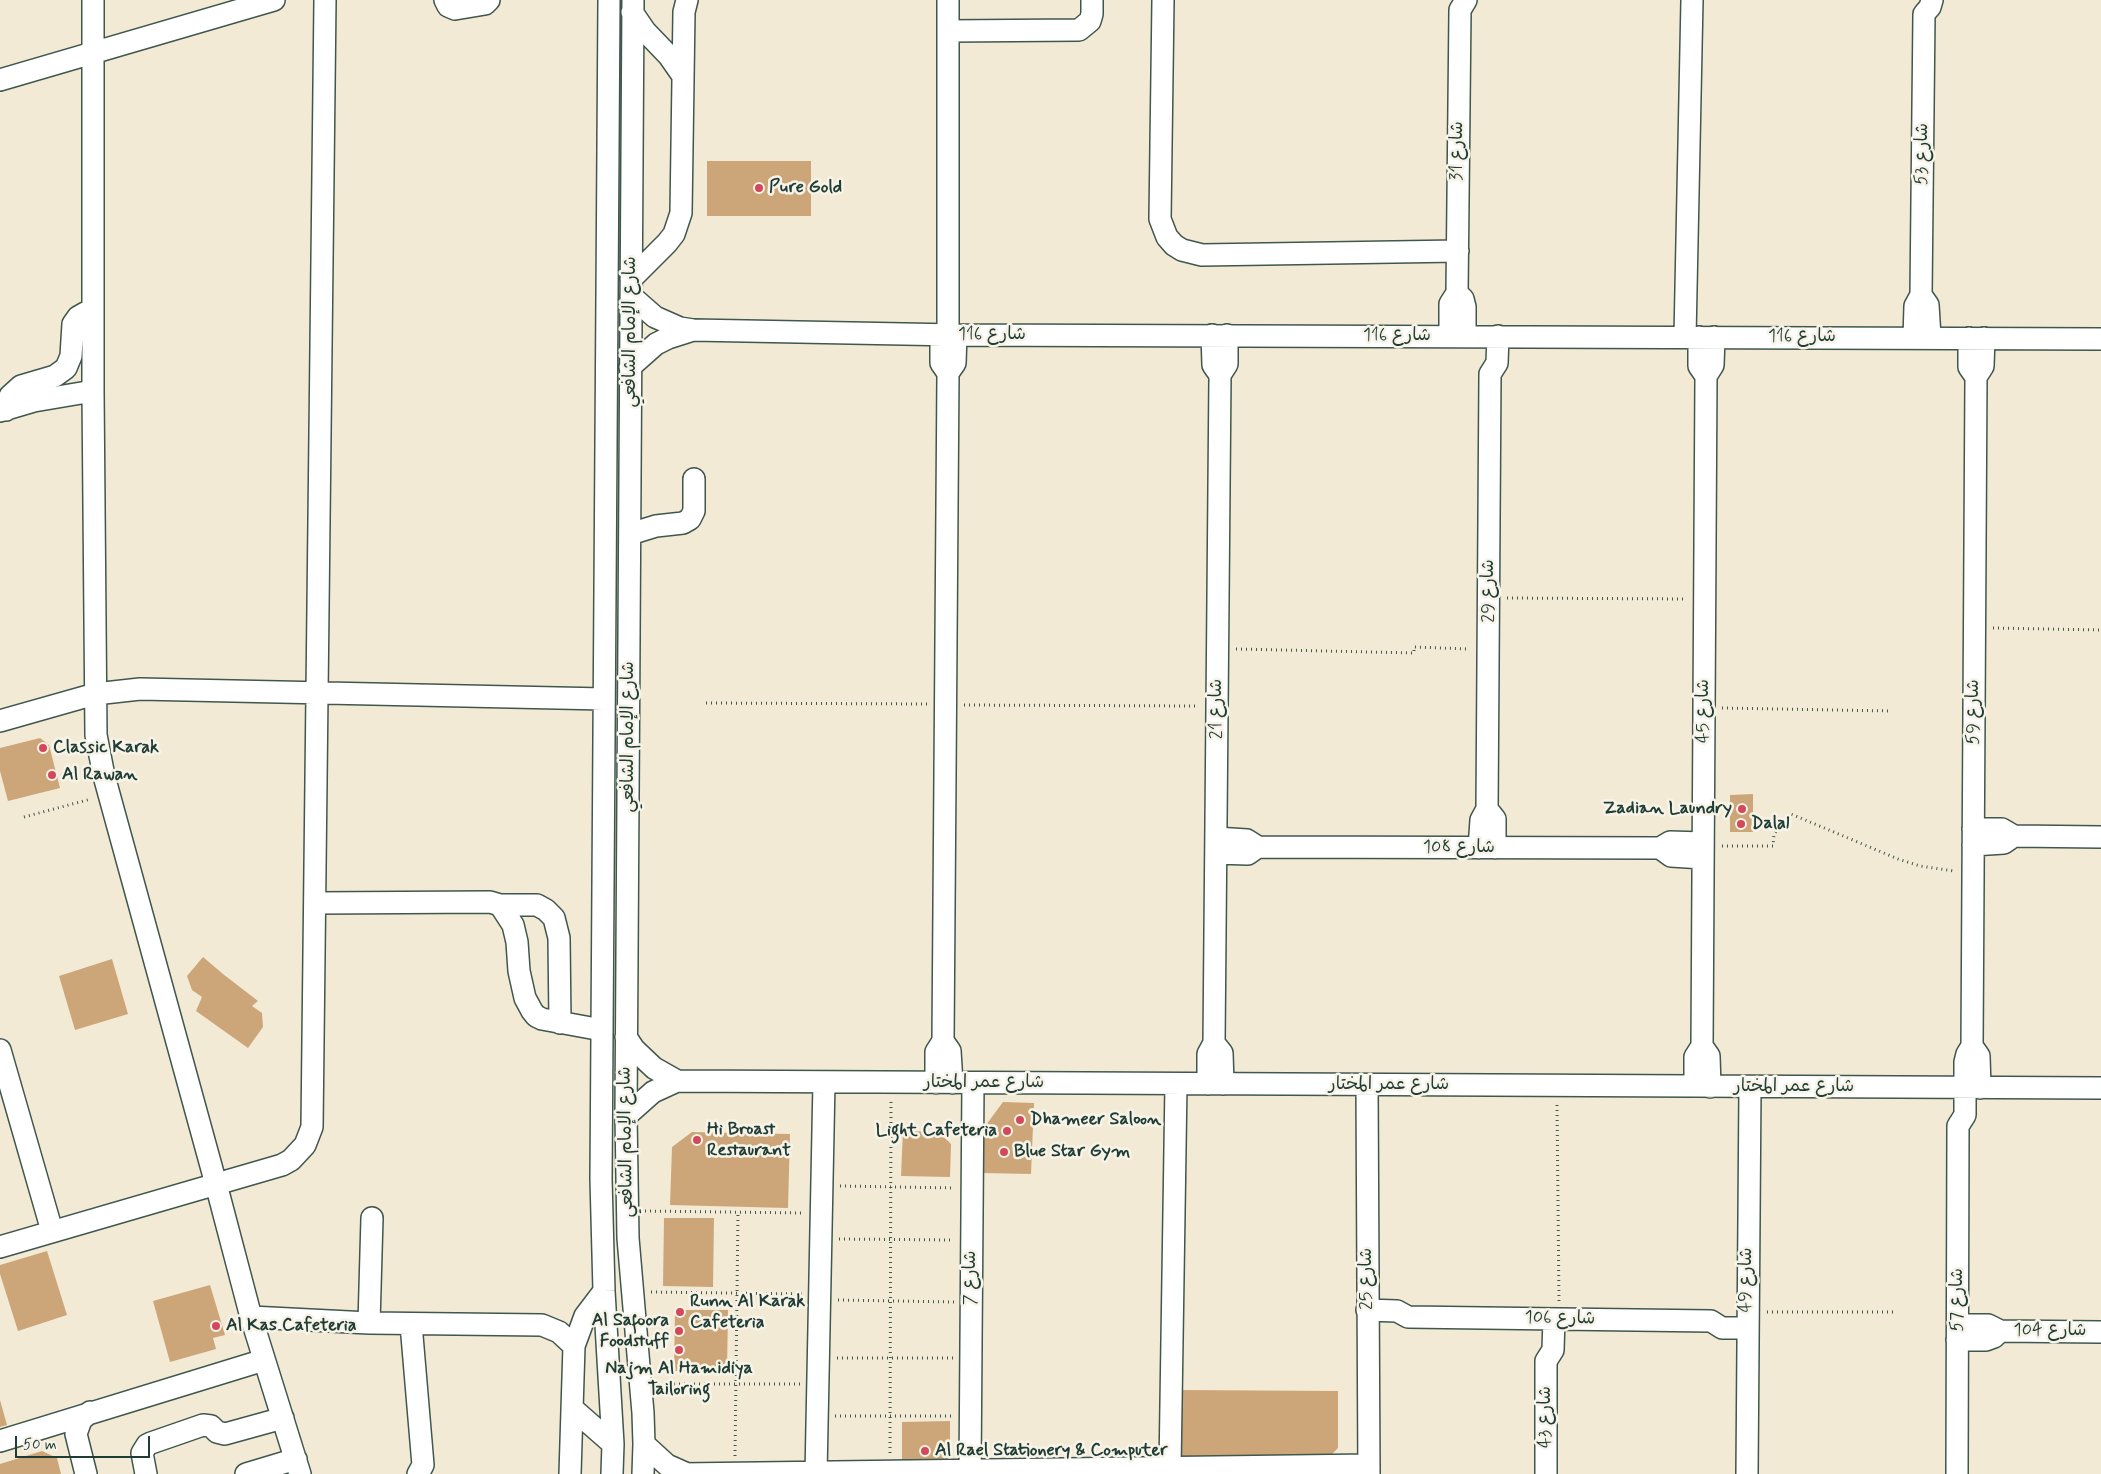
<!DOCTYPE html>
<html>
<head>
<meta charset="utf-8">
<style>
  body { margin:0 }
  #map { position:relative; width:2101px; height:1474px; overflow:hidden; background:#f3ead5; font-family:Mynerve,sans-serif }
  canvas { display:block }
  .scale { position:absolute; left:15px; top:1436px; width:135px; height:22px; box-sizing:border-box; border:2px solid #1f3d34; border-top:0; padding-left:6px; font-size:15px; line-height:18px; white-space:nowrap; color:#1f3d34; -webkit-text-stroke:4px #f7f3e8; paint-order:stroke }
</style>
</head>
<body>
<div id="map">
<canvas width="2101" height="1474"></canvas>
<div class="scale">50 m</div>
</div>
<script>
const context = document.querySelector('canvas').getContext('2d');
context.lineJoin = 'round';
function fillPath(path, color) {
  context.fillStyle = color;
  context.fill(path, 'evenodd');
}
function toPath(rows) {
  const path = new Path2D();
  for (const r of rows) {
    path.moveTo(r[0], r[1]);
    for (let i = 2; i < r.length; i += 2) path.lineTo(r[i], r[i + 1]);
  }
  return path;
}
function strokePath(path, color, width, dash) {
  context.strokeStyle = color;
  context.lineWidth = width;
  context.lineCap = dash ? 'butt' : 'round';
  context.setLineDash(dash || []);
  context.stroke(path);
}
function write(font, color, halo, rows, align = 'center') {
  context.font = font + ' Mynerve,"Playpen Sans Arabic",sans-serif';
  context.lineWidth = 5;
  context.setLineDash([]);
  context.textBaseline = 'middle';
  context.strokeStyle = halo;
  context.fillStyle = color;
  for (const [text, x, y, turn = 0] of rows) {
    context.save();
    context.translate(x, y);
    context.rotate((+turn || 0) * Math.PI / 180);
    context.textAlign = isNaN(turn) ? turn : align;
    if (halo) context.strokeText(text, 0, 0);
    context.fillText(text, 0, 0);
    context.restore();
  }
}
const building = toPath([
  [707,161,811,161,811,216,707,216],
  [40,738,49,745,60,788,8,801,0,771,0,748],
  [1753,794,1753,832,1730,832,1730,795],
  [203,957,223,974,258,1001,252,1006,262,1013,263,1027,248,1048,196,1011,202,997,192,990,187,976],
  [112,959,128,1014,75,1030,59,976],
  [1003,1102,1034,1103,1031,1174,982,1173,983,1129],
  [903,1131,939,1132,951,1144,950,1177,901,1176],
  [692,1132,790,1134,788,1208,670,1205,672,1147],
  [664,1218,714,1218,713,1287,663,1286],
  [47,1251,67,1315,18,1331,0,1274,0,1265],
  [210,1285,225,1335,213,1338,216,1349,170,1362,153,1301],
  [675,1310,728,1310,727,1371,674,1371],
  [1177,1390,1338,1391,1338,1448,1327,1459,1185,1460,1176,1448],
  [0,1400,7,1425,0,1427],
  [950,1421,950,1456,939,1467,902,1468,902,1422],
  [42,1451,57,1458,61,1474,0,1474,0,1464]
]);
const path = toPath([
  [1507,598,1686,599],
  [1993,628,2101,630],
  [1236,649,1414,653,1414,647,1469,649],
  [706,703,928,704],
  [964,705,1198,706],
  [1722,708,1891,711],
  [24,817,91,799],
  [1722,846,1773,846,1774,834,1791,814,1898,859,1920,866,1954,871],
  [1557,1105,1559,1301],
  [840,1186,954,1188],
  [645,1211,804,1213],
  [839,1239,953,1240],
  [651,1292,802,1294],
  [838,1300,954,1302],
  [1767,1312,1894,1312],
  [837,1358,953,1358],
  [659,1384,800,1384],
  [835,1416,952,1416],
  [890,1453,891,1100],
  [735,1456,738,1212]
]);
const minor = toPath([
  [93,0,93,391,96,735,104,776,216,1184,251,1317,300,1474],
  [445,0,448,6,455,9,485,4,489,0],
  [609,0,601,1179,604,1291,613,1444,612,1474],
  [633,0,626,1116,628,1238,643,1413,644,1444,643,1474],
  [948,0,948,334],
  [1163,0,1160,219,1167,237,1174,245,1182,250,1202,255,1458,251],
  [632,12,645,31,669,56,683,76],
  [948,31,1079,30,1090,21,1092,14,1092,0],
  [0,80,274,0],
  [631,279,667,243,674,234,681,213,684,12,687,0],
  [1457,293,1463,299,1465,307,1465,336],
  [1921,295,1928,305,1930,337],
  [631,296,655,317,680,328,693,330,956,335,2101,339],
  [941,334,941,363,948,373],
  [1212,335,1213,365,1220,375],
  [1450,336,1450,304,1457,293,1460,10,1466,0],
  [1685,337,1692,0],
  [1699,337,1699,366,1706,376],
  [1914,338,1915,306,1921,295,1924,14,1930,7,1932,0],
  [1969,338,1969,367,1976,377],
  [630,367,656,344,668,338,693,330],
  [6,410,10,396,21,386,55,376,66,368,71,356,73,324,78,317,85,313,93,312],
  [0,411,34,401,93,391],
  [630,534,656,526,683,523,690,519,694,511,694,479],
  [0,721,95,694,140,689,604,699],
  [1487,809,1495,819,1495,848],
  [1973,829,2002,829,2014,836,2101,837],
  [1216,838,1247,840,1258,847],
  [1973,845,2004,843,2014,836],
  [1479,848,1481,820,1487,809,1490,374,1497,363,1498,336],
  [1660,848,1671,856,1703,858],
  [1216,853,1248,854,1258,847,1660,848,1670,842,1703,843],
  [315,903,490,902,500,905,513,925,517,942,519,971,525,998,532,1011,536,1016,542,1019,602,1030],
  [500,905,537,905,546,910,554,918,559,938,560,1023],
  [626,1037,634,1049,654,1068,677,1081],
  [943,1041,950,1051,952,1083],
  [1214,1043,1222,1053,1223,1084],
  [1702,1046,1709,1056,1710,1087],
  [1972,1046,1979,1056,1980,1088],
  [0,1050,52,1231],
  [936,1083,936,1052,943,1041,948,373,955,363,956,335],
  [1208,1084,1208,1054,1214,1043,1220,375,1227,364,1227,335],
  [1367,1085,1369,1474],
  [1695,1086,1695,1057,1702,1046,1706,376,1713,365,1714,337],
  [626,1116,653,1092,677,1081,2101,1088],
  [0,1247,282,1165,291,1160,305,1145,312,1127,325,0],
  [1367,1310,1397,1311,1408,1317,1711,1321,1722,1328,1747,1328],
  [251,1317,369,1323,542,1325,559,1332,574,1346],
  [369,1323,372,1218],
  [411,1324,423,1465,418,1474],
  [1958,1325,1988,1325,2000,1331,2101,1332],
  [1957,1340,1986,1340,1994,1337,2000,1331],
  [573,1409,613,1444],
  [0,1441,264,1360],
  [644,1444,667,1465,685,1473],
  [1170,1468,1176,1084],
  [86,1474,76,1434,81,1420,90,1412],
  [146,1474,142,1453,147,1445,151,1443,203,1425,211,1426,217,1432,225,1434,283,1418],
  [246,1474,296,1459],
  [570,1474,574,1346,585,1316,604,1291],
  [682,1474,1369,1465],
  [816,1474,824,1082],
  [970,1474,973,1083],
  [1546,1474,1546,1361,1553,1350,1554,1319],
  [1747,1474,1750,1087],
  [1957,1474,1958,1126,1965,1115,1965,1062,1967,1054,1972,1046,1976,377,1983,366,1984,338]
]);
const markers = [
  [759,188,5,"#d1495b"],
  [43,748,5,"#d1495b"],
  [52,775,5,"#d1495b"],
  [1742,809,5,"#d1495b"],
  [1741,824,5,"#d1495b"],
  [1020,1120,5,"#d1495b"],
  [1007,1131,5,"#d1495b"],
  [697,1140,5,"#d1495b"],
  [1004,1152,5,"#d1495b"],
  [680,1312,5,"#d1495b"],
  [216,1326,5,"#d1495b"],
  [679,1331,5,"#d1495b"],
  [679,1350,5,"#d1495b"],
  [925,1451,5,"#d1495b"]
];
const streetNames = [
  ["شارع 31",1458,151,-89],
  ["شارع 53",1923,154,-89],
  ["شارع الإمام الشافعي",631,332,-90],
  ["شارع 116",992,335],
  ["شارع 116",1397,336],
  ["شارع 116",1802,337],
  ["شارع 29",1489,591,-90],
  ["شارع 21",1217,709,-90],
  ["شارع 45",1704,711,-90],
  ["شارع 59",1974,712,-90],
  ["شارع الإمام الشافعي",629,737,-90],
  ["شارع 108",1459,848],
  ["شارع عمر المختار",984,1083],
  ["شارع عمر المختار",1389,1085],
  ["شارع عمر المختار",1794,1087],
  ["شارع الإمام الشافعي",627,1142,-91],
  ["شارع 7",971,1278,-90],
  ["شارع 25",1367,1279,-90],
  ["شارع 49",1747,1280,-89],
  ["شارع 57",1958,1300,-90],
  ["شارع 106",1560,1319,1],
  ["شارع 104",2050,1331],
  ["شارع 43",1546,1417,-90]
];
const poiNames = [
  ["Pure Gold",769,188],
  ["Classic Karak",53,748],
  ["Al Rawan",62,775],
  ["Zadian Laundry",1732,809,"right"],
  ["Dalal",1751,824],
  ["Dhameer Saloon",1030,1120],
  ["Hi Broast",707,1130],
  ["Restaurant",707,1151],
  ["Light Cafeteria",997,1131,"right"],
  ["Blue Star Gym",1014,1152],
  ["Runn Al Karak",690,1302],
  ["Cafeteria",690,1323],
  ["Al Safoora",669,1321,"right"],
  ["Foodstuff",669,1342,"right"],
  ["Al Kas Cafeteria",226,1326],
  ["Najm Al Hamidiya",679,1369,"center"],
  ["Tailoring",679,1390,"center"],
  ["Al Rael Stationery & Computer",935,1451]
];
fillPath(building, '#cca678');
strokePath(minor, '#3f574c', 24);
strokePath(path, '#3f574c', 3, [1, 4]);
strokePath(minor, '#fff', 21);
for (const [x, y, r, color] of markers) {
  const dot = new Path2D();
  dot.arc(x, y, r, 0, 2 * Math.PI);
  context.fillStyle = color;
  context.fill(dot);
  strokePath(dot, '#f7f3e8', 2);
}
write('18px', '#1f3d34', '#f7f3e8', streetNames);
write('bold 18px', '#1f3d34', '#f7f3e8', poiNames, 'left');
</script>
</body>
</html>
